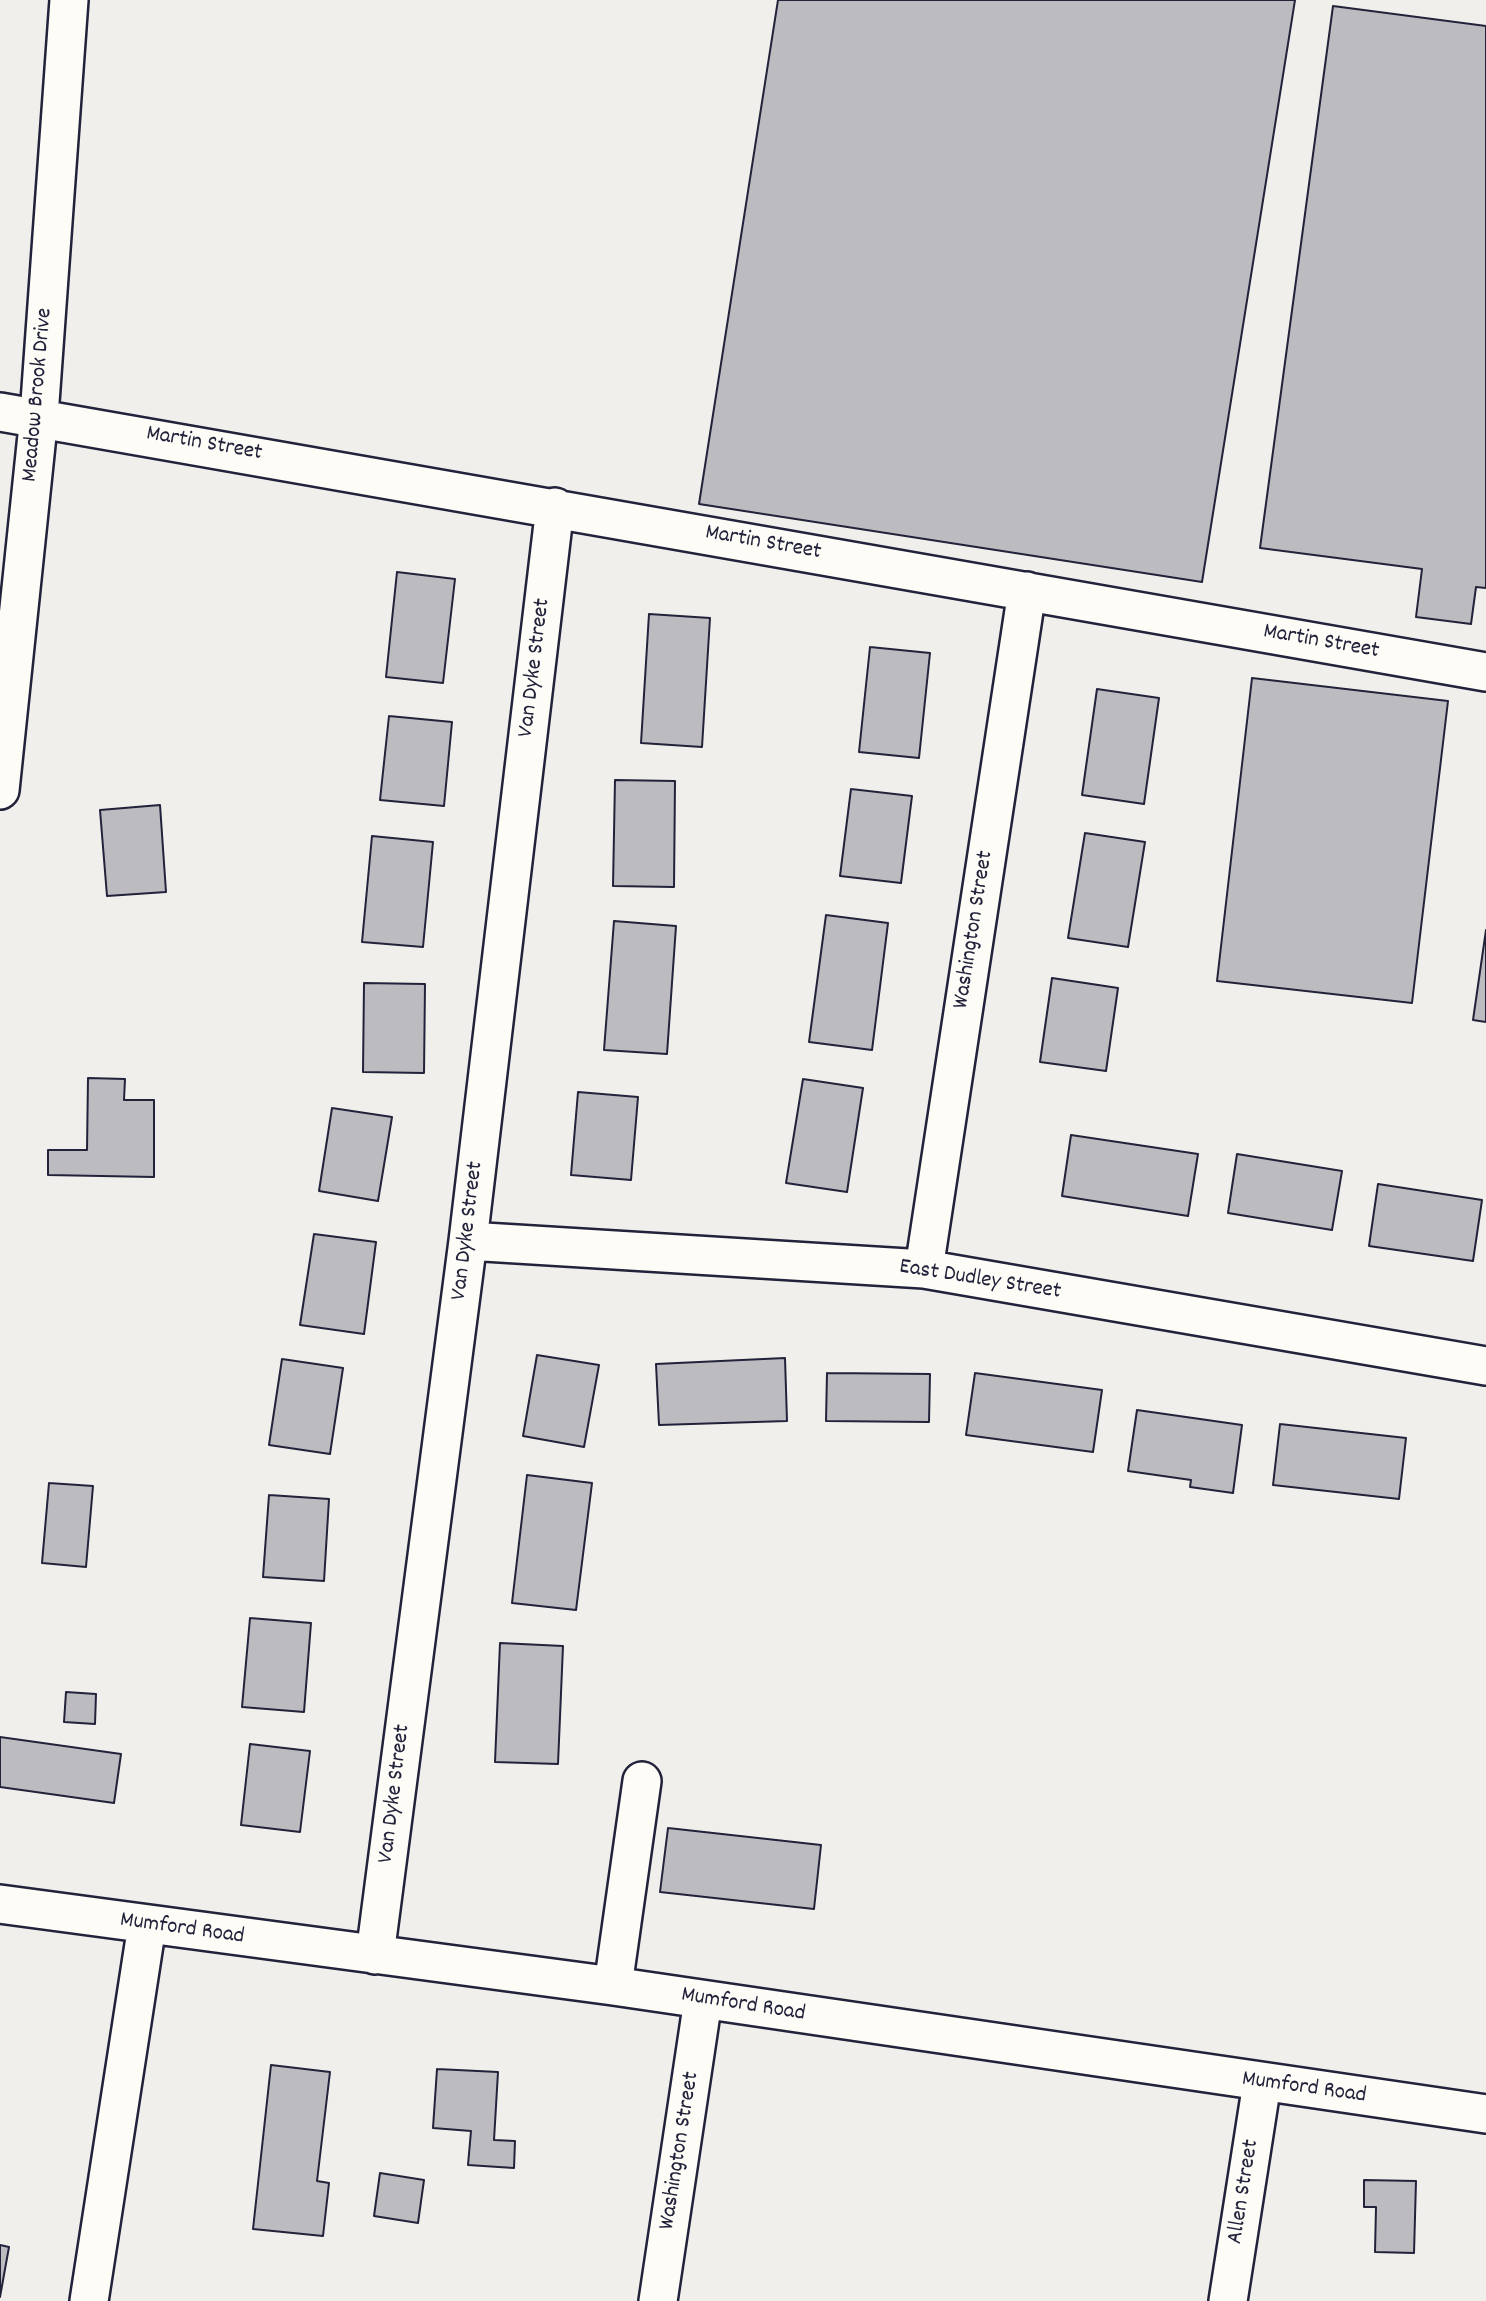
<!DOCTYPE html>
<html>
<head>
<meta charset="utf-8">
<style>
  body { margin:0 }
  canvas { display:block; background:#f0efec }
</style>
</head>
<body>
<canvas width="1486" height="2301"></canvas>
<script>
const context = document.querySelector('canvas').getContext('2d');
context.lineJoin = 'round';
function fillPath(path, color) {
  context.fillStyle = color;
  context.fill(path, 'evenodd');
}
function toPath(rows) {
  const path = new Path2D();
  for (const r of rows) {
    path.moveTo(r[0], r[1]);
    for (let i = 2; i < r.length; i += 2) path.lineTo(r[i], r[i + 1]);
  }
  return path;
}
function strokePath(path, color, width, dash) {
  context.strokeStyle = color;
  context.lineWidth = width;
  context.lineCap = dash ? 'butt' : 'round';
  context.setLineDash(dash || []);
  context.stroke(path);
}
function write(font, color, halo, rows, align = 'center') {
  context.font = font + ' Dekko,sans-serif';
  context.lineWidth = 6;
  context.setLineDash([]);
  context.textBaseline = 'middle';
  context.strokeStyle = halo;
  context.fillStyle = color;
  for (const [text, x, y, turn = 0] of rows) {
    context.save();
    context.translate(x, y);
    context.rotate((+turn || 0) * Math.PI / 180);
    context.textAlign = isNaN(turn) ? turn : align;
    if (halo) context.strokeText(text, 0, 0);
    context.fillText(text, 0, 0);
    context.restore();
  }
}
const building = toPath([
  [778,0,1295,0,1202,582,699,504,778,0],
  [1333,6,1486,26,1486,588,1476,587,1471,624,1416,617,1422,569,1260,548,1333,6],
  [397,572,455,579,443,683,386,677,397,572],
  [649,614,710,618,702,747,641,743,649,614],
  [870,647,930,653,919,758,859,752,870,647],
  [1252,678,1448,701,1412,1003,1217,981,1252,678],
  [1097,689,1159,698,1144,804,1082,795,1097,689],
  [389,716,452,722,444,806,380,800,389,716],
  [615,780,675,781,674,887,613,886,615,780],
  [851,789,912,796,901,883,840,876,851,789],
  [160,805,166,892,107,896,100,810,160,805],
  [1085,833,1145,842,1128,947,1068,938,1085,833],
  [372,836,433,842,423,947,362,942,372,836],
  [826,915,888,923,872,1050,809,1042,826,915],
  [614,921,676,926,667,1054,604,1050,614,921],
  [1486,930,1486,1022,1473,1020,1486,930],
  [1052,978,1118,988,1106,1071,1040,1062,1052,978],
  [364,983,425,984,424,1073,363,1072,364,983],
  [88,1078,125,1079,124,1100,154,1100,154,1177,48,1175,48,1150,87,1150,88,1078],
  [803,1079,863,1088,847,1192,786,1183,803,1079],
  [578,1092,638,1097,631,1180,571,1175,578,1092],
  [332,1108,392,1117,378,1201,319,1191,332,1108],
  [1071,1135,1198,1154,1188,1216,1062,1196,1071,1135],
  [1237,1154,1342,1171,1332,1230,1228,1213,1237,1154],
  [1378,1184,1482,1200,1473,1261,1369,1246,1378,1184],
  [314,1234,376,1242,364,1334,300,1325,314,1234],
  [537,1355,599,1365,584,1447,523,1436,537,1355],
  [785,1358,787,1421,659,1425,656,1364,785,1358],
  [282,1359,343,1368,330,1454,269,1445,282,1359],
  [827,1373,930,1374,929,1422,826,1421,827,1373],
  [975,1373,1102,1390,1093,1452,966,1435,975,1373],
  [1137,1410,1242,1425,1233,1493,1190,1487,1191,1480,1128,1471,1137,1410],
  [1280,1424,1406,1438,1399,1499,1273,1485,1280,1424],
  [527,1475,592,1483,576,1610,512,1603,527,1475],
  [49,1483,93,1486,86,1567,42,1563,49,1483],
  [269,1495,329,1499,324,1581,263,1577,269,1495],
  [250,1618,311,1623,304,1712,242,1707,250,1618],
  [500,1643,563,1646,558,1764,495,1762,500,1643],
  [66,1692,96,1694,95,1724,64,1722,66,1692],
  [0,1737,121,1754,114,1803,0,1787,0,1737],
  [250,1744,310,1751,300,1832,241,1825,250,1744],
  [668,1828,821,1845,814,1909,660,1892,668,1828],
  [271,2065,330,2072,317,2181,329,2183,323,2236,253,2229,271,2065],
  [437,2069,498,2072,494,2140,515,2141,514,2168,468,2165,471,2131,433,2128,437,2069],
  [380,2173,424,2180,418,2223,374,2216,380,2173],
  [1364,2180,1416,2181,1414,2253,1375,2252,1376,2207,1364,2207,1364,2180],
  [0,2245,9,2247,0,2297,0,2245]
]);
const minor = toPath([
  [0,412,1486,672],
  [0,790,39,416,69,0],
  [468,1241,924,1269,1486,1366],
  [924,1269,1027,591],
  [0,1904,613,1986,1486,2114],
  [375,1955,468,1241,555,507],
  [613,1986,642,1781],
  [89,2301,147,1925],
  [658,2301,703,2000],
  [1228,2301,1262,2083]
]);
const streetNames = [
  ["Meadow Brook Drive",39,395,-85],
  ["Martin Street",204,445,10],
  ["Martin Street",763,544,10],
  ["Martin Street",1321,643,10],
  ["Van Dyke Street",536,668,-83],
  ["Washington Street",975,930,-81],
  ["Van Dyke Street",469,1231,-83],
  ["East Dudley Street",980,1281,9],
  ["Van Dyke Street",396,1794,-83],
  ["Mumford Road",182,1930,8],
  ["Mumford Road",743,2006,9],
  ["Mumford Road",1304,2089,8],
  ["Washington Street",681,2151,-81],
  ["Allen Street",1245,2192,-81]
];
fillPath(building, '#bcbcc0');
strokePath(building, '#22223b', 2);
strokePath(minor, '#22223b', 42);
strokePath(minor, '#fdfcf7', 37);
write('23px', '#22223b', '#fdfcf7', streetNames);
</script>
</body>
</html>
